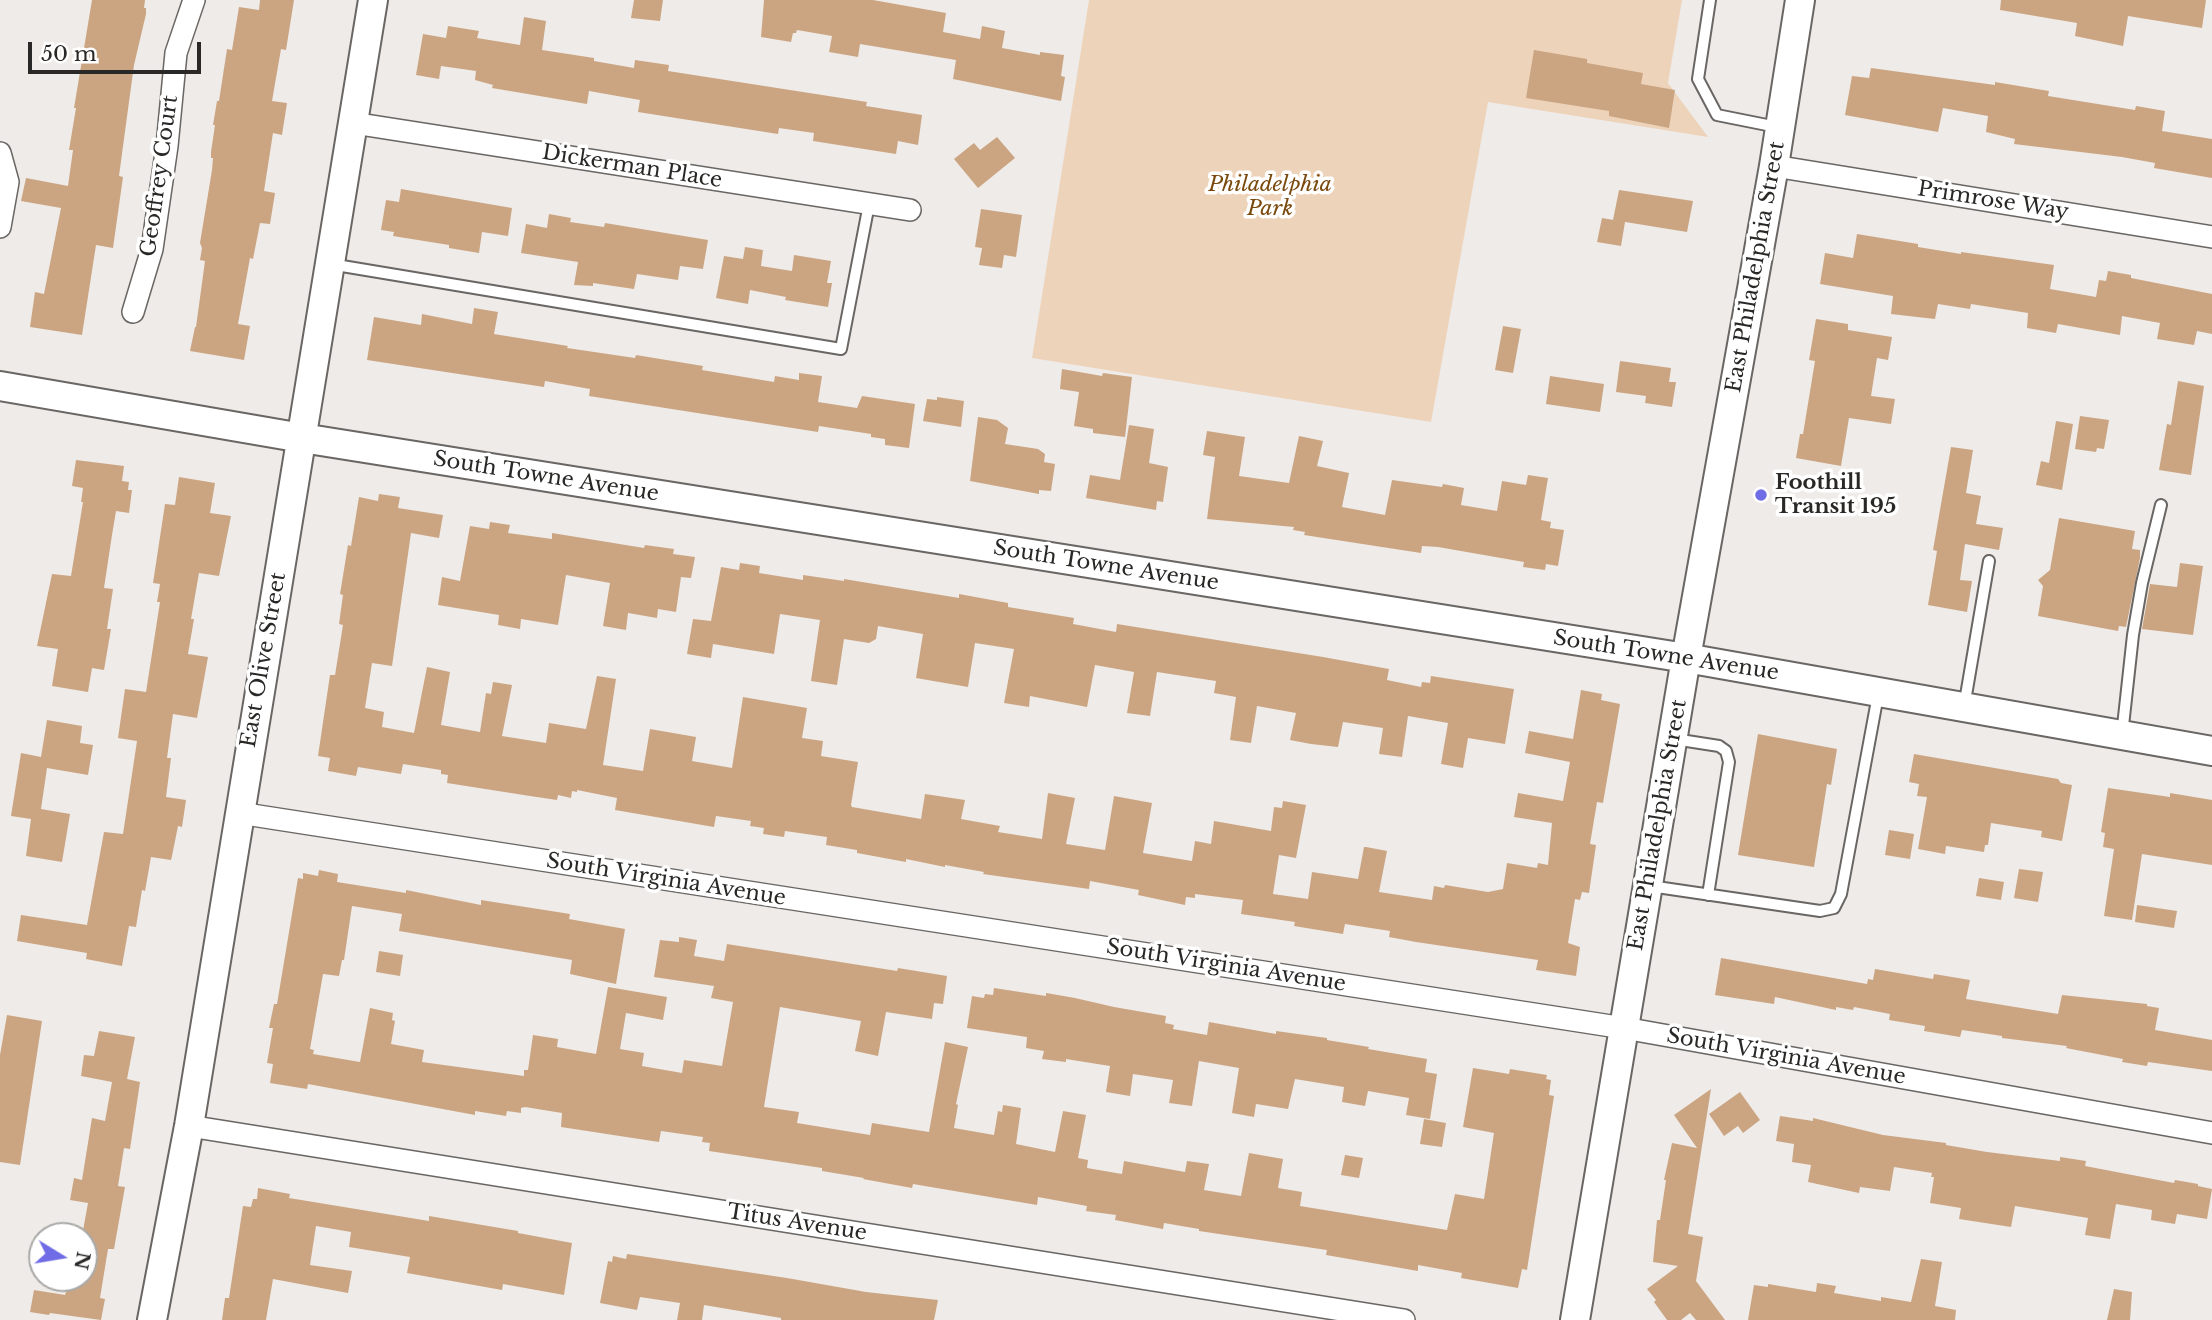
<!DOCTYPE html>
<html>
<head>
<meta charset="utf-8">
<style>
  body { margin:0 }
  #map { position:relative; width:2212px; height:1320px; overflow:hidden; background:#efebe8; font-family:"Libre Baskerville",serif }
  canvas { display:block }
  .north { position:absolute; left:28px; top:1222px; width:70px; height:70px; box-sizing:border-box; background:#fff; border:2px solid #a9a9a8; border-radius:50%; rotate:101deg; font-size:19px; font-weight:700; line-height:28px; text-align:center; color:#292826 }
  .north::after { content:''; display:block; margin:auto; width:24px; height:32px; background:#706ce6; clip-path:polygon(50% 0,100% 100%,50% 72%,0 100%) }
  .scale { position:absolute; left:28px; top:42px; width:173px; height:32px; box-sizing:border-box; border:4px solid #292826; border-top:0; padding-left:9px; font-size:21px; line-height:24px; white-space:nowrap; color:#292826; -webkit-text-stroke:5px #fff; paint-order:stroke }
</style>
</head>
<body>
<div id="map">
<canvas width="2212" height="1320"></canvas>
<div class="north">N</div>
<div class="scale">50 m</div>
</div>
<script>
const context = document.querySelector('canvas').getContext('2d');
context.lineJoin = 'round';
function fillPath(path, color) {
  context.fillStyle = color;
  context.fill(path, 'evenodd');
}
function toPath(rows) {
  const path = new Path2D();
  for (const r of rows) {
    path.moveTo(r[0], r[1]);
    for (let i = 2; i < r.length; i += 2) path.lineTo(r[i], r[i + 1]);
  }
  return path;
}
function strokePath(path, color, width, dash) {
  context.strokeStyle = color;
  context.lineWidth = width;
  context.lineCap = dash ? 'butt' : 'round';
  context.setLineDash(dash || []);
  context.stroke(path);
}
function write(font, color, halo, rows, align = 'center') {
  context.font = font + ' "Libre Baskerville",serif';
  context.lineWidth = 7;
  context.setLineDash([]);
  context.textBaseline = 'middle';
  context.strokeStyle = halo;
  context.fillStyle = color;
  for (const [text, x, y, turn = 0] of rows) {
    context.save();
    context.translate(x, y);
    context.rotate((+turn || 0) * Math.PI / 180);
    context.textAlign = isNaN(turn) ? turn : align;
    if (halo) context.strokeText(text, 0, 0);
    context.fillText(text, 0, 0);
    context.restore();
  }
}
const green = toPath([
  [1089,0,1682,0,1668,83,1708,137,1488,102,1431,422,1032,358]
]);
const building = toPath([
  [92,0,145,0,144,8,146,8,146,14,134,65,126,124,119,176,123,177,113,248,96,245,82,335,30,327,35,292,44,294,61,208,21,201,26,178,68,186,73,150,69,150,76,108,74,108],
  [260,0,294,0,286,50,281,49,272,101,287,103,282,135,273,133,264,191,275,193,270,224,260,223,253,259,250,258,238,324,250,326,244,360,190,351,195,327,196,327,205,261,200,260,202,248,200,243,212,170,213,158,211,158,211,152,215,125,213,125,217,101,219,101,227,49,232,50,239,7,259,10],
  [634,0,663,0,660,21,631,18],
  [764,0,873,0,946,13,943,32,980,39,982,26,1005,31,1002,48,1040,55,1040,52,1064,55,1061,76,1065,77,1061,101,953,79,956,60,860,44,858,57,829,52,832,36,797,30,796,33,793,33,791,42,761,37],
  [2001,0,2206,0,2202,28,2128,16,2123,46,2075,36,2077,23,2000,10],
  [524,17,546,21,542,50,594,58,594,61,634,68,635,60,669,65,668,71,867,102,866,106,922,115,918,145,898,141,896,154,813,141,814,133,779,128,778,134,638,112,640,100,589,91,587,104,492,88,493,85,475,80,476,71,441,66,439,79,416,75,423,34,446,38,448,26,479,31,477,38,520,45],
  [1534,50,1587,59,1587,63,1643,73,1641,84,1675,90,1669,128,1609,116,1609,111,1526,98],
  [1871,68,1995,85,1995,82,2049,91,2048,96,2135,110,2136,106,2165,111,2162,131,2212,139,2212,178,2154,168,2155,163,2122,157,2014,144,2015,139,1986,132,1988,116,1943,108,1938,132,1845,115,1852,76,1869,78],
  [997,137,1015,158,978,188,954,159,974,143,980,150],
  [401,189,512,208,508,236,482,232,479,253,449,248,449,245,393,236,394,232,381,230,386,200,399,202],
  [1619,190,1693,201,1687,232,1613,220],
  [981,209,1022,215,1016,257,1004,255,1002,268,979,265,982,248,975,247],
  [549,214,571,218,570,222,604,227,605,223,708,240,703,269,680,266,678,280,637,274,634,289,593,283,593,286,574,285,578,262,521,253,526,224,547,228],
  [1602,218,1625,222,1621,246,1597,242],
  [1857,234,1918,244,1918,247,1961,254,1961,252,2054,265,2050,289,2096,297,2099,280,2106,281,2108,271,2131,275,2131,278,2212,294,2212,334,2197,331,2194,345,2157,339,2160,323,2122,316,2120,335,2058,324,2056,333,2027,328,2028,313,1971,304,1970,309,1938,304,1935,319,1891,314,1893,296,1820,284,1825,253,1853,258],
  [745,247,763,250,761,266,792,271,794,255,831,261,827,283,832,283,828,307,785,300,786,297,750,290,748,304,716,298,724,256,743,259],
  [474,308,498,312,494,334,568,346,567,348,635,358,636,355,703,366,702,370,774,382,775,376,799,380,799,373,822,376,818,402,857,408,862,396,915,404,909,448,885,445,885,439,871,437,871,434,819,426,818,432,589,396,590,389,545,381,544,387,367,360,374,317,421,325,422,314,472,324],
  [1816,319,1848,324,1848,330,1892,337,1888,360,1877,358,1871,396,1895,399,1891,424,1849,418,1841,466,1796,458,1800,434,1803,434,1815,361,1809,360],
  [1503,326,1521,329,1513,373,1495,370],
  [1620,361,1671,368,1669,382,1676,382,1672,407,1645,403,1646,396,1616,392],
  [1062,369,1102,376,1103,373,1132,377,1125,437,1093,433,1093,429,1074,426,1079,392,1060,389],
  [1550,376,1604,384,1600,412,1546,404],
  [2178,381,2204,386,2191,475,2159,470,2167,424,2171,425],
  [937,397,964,401,961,427,923,421,927,399,937,400],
  [2080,416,2109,420,2104,449,2097,448,2096,452,2075,449],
  [978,417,997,420,1008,428,1005,444,1038,449,1045,454,1044,462,1055,464,1051,491,1039,490,1039,494,970,481],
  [2056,421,2073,424,2062,490,2036,485,2041,461,2049,463],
  [1129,425,1154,429,1149,463,1168,467,1163,502,1157,501,1156,510,1086,498,1090,475,1120,480],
  [1207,431,1245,437,1239,476,1289,483,1299,436,1323,441,1317,466,1349,473,1342,507,1385,515,1392,480,1442,487,1443,484,1464,488,1461,505,1497,511,1502,481,1526,485,1528,475,1548,478,1541,520,1551,522,1550,528,1564,530,1558,566,1546,564,1545,570,1523,567,1524,562,1438,547,1422,546,1421,553,1304,535,1305,532,1293,530,1294,527,1207,519,1215,457,1203,455],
  [1951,447,1973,450,1966,493,1981,496,1976,524,2003,528,1999,550,1965,544,1960,580,1972,581,1967,612,1928,605,1937,551,1933,550],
  [76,460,124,466,122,481,129,482,128,490,132,490,129,513,116,511,112,535,104,588,113,589,107,629,111,629,104,670,92,668,88,692,52,686,58,649,37,646,52,574,71,576,83,502,81,502,83,488,72,486],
  [179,477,215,483,210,513,231,516,219,576,199,573,191,619,194,619,188,654,208,657,197,718,173,714,167,758,171,758,166,797,186,800,182,827,178,826,172,856,171,860,151,857,145,891,142,890,136,927,129,926,122,966,86,959,87,953,17,941,21,915,87,925,104,832,123,834,137,741,118,738,125,689,146,692,160,602,157,602,160,584,153,583,165,504,175,505],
  [379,494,400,497,398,508,443,515,439,538,411,533,392,666,372,663,365,708,384,712,382,727,414,733,427,667,450,672,441,725,480,732,486,693,491,694,493,682,512,685,502,736,546,743,549,723,586,729,597,676,616,679,603,765,643,771,650,729,696,737,692,761,732,768,743,697,807,708,802,738,823,741,821,756,858,762,851,805,852,807,921,819,925,794,965,800,961,819,1000,826,998,832,1042,839,1048,793,1075,798,1066,844,1105,850,1114,796,1152,803,1143,853,1192,861,1195,841,1211,844,1214,821,1271,831,1274,807,1282,808,1283,801,1306,805,1296,858,1279,855,1273,894,1308,899,1312,872,1358,879,1364,847,1366,847,1387,851,1379,892,1432,900,1434,886,1444,888,1445,885,1488,892,1503,889,1507,863,1537,868,1538,863,1548,865,1552,823,1514,817,1518,793,1563,801,1570,762,1525,753,1529,731,1573,739,1581,690,1602,694,1601,700,1620,704,1603,803,1597,802,1590,844,1596,845,1589,893,1582,892,1580,900,1575,899,1568,943,1580,947,1576,976,1536,970,1538,960,1416,942,1389,937,1390,931,1345,924,1343,934,1294,926,1295,922,1241,914,1243,900,1195,894,1195,898,1186,897,1185,905,1138,895,1139,890,1090,881,1089,889,983,874,984,872,945,865,945,867,906,859,906,862,857,853,857,850,826,845,827,837,785,831,784,837,763,834,764,828,750,826,751,821,716,816,714,827,615,810,617,798,577,790,577,792,572,791,571,798,558,795,557,800,530,796,447,783,448,775,441,774,441,770,403,764,401,774,358,767,356,776,328,771,330,758,318,756,330,675,335,675,343,625,339,624,343,595,340,594,348,545,351,546,359,497,378,501],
  [2059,518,2135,531,2132,549,2140,550,2140,558,2126,627,2119,626,2118,631,2038,616,2043,586,2038,580,2050,570],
  [490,522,510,525,508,533,552,539,552,533,644,548,645,545,674,549,673,554,695,557,691,578,681,577,676,612,658,609,657,618,628,613,626,630,603,626,610,583,566,575,558,625,521,619,520,629,498,625,499,615,438,605,442,577,460,581,470,526,489,529],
  [740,563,760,566,759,573,803,580,803,575,844,581,844,579,959,598,959,594,1008,603,1008,607,1074,618,1073,624,1116,632,1117,624,1323,657,1389,669,1387,680,1421,687,1422,682,1430,683,1431,676,1514,689,1505,744,1468,738,1463,768,1441,764,1448,723,1408,716,1402,757,1379,754,1383,728,1343,722,1338,747,1311,744,1290,740,1296,713,1257,706,1251,743,1230,740,1236,697,1214,693,1216,681,1157,672,1150,716,1127,713,1134,672,1095,665,1087,707,1030,696,1029,707,1004,703,1014,649,975,643,968,687,916,678,923,634,878,626,876,639,869,643,844,639,837,685,811,681,820,620,780,614,774,654,713,644,711,658,687,654,693,619,711,621,721,567,739,570],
  [2180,563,2203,566,2193,635,2142,629,2150,584,2177,587],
  [47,720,82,726,80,743,93,745,88,775,47,768,41,809,70,814,62,862,26,856,31,819,11,816,21,753,41,757],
  [1758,734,1837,749,1831,785,1827,784,1814,867,1738,855],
  [1914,754,2058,779,2061,783,2072,785,2062,841,2041,837,2042,831,1991,823,1988,845,1985,845,1984,852,1946,846,1945,854,1918,849,1927,797,1917,796,1919,784,1909,782],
  [2108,788,2170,797,2170,793,2212,800,2212,865,2142,854,2132,920,2104,916,2114,849,2103,847,2105,833,2101,832],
  [1889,830,1914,834,1910,859,1885,855],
  [2019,869,2043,872,2038,902,2014,898],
  [319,870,338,874,337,882,406,893,406,890,481,905,481,900,570,914,569,919,625,929,616,984,570,974,572,960,399,931,402,914,352,906,344,960,342,960,339,976,323,974,310,1049,314,1050,313,1054,360,1062,370,1008,393,1013,392,1020,395,1021,391,1044,424,1050,422,1062,524,1076,524,1070,528,1070,533,1035,558,1039,557,1047,596,1054,608,987,667,997,663,1020,626,1013,620,1049,644,1053,642,1066,682,1073,684,1060,722,1066,733,1002,711,998,714,986,654,977,660,940,679,942,679,937,697,940,694,956,724,961,727,944,897,971,898,968,947,976,943,1004,934,1003,932,1019,886,1012,878,1056,855,1051,861,1021,780,1007,764,1107,799,1112,797,1123,870,1135,872,1123,929,1132,945,1042,968,1047,956,1104,958,1105,954,1128,994,1135,998,1111,1002,1112,1003,1105,1021,1108,1016,1144,1055,1152,1063,1111,1086,1115,1078,1158,1088,1160,1087,1168,1122,1174,1124,1161,1185,1172,1187,1161,1209,1164,1204,1190,1241,1196,1249,1153,1283,1159,1278,1188,1302,1192,1300,1206,1447,1230,1455,1194,1484,1199,1494,1133,1463,1127,1473,1068,1509,1074,1510,1069,1547,1075,1546,1079,1551,1080,1549,1095,1554,1096,1527,1270,1522,1269,1518,1288,1461,1278,1462,1273,1418,1265,1418,1271,1326,1255,1327,1250,1199,1231,1199,1229,1164,1223,1163,1229,1115,1220,1116,1215,1086,1211,1087,1206,1038,1197,1037,1205,913,1184,912,1188,863,1179,864,1178,822,1171,822,1168,709,1151,710,1143,702,1142,703,1137,661,1131,659,1142,561,1127,562,1113,525,1107,521,1108,521,1113,507,1111,506,1116,475,1111,475,1115,308,1084,307,1089,270,1083,273,1064,267,1063,273,1028,269,1028,274,1004,277,1004,298,878,303,879,303,873,318,876],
  [1979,878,2004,882,2001,900,1976,896],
  [2137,905,2177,911,2174,928,2135,922],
  [379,951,403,955,400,976,376,972],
  [1721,958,1867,984,1868,979,1873,980,1875,969,1933,979,1934,974,1970,980,1966,999,2058,1014,2062,995,2147,1004,2147,1006,2159,1008,2155,1030,2212,1040,2212,1071,2148,1062,2147,1066,2122,1062,2123,1059,2066,1048,2067,1046,2002,1038,2002,1036,1962,1030,1960,1037,1924,1031,1925,1026,1889,1020,1890,1014,1854,1007,1853,1010,1836,1007,1836,1010,1775,997,1774,1004,1715,995],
  [994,988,1046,996,1046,993,1075,998,1114,1007,1166,1016,1165,1023,1174,1025,1173,1029,1207,1035,1209,1022,1276,1034,1276,1031,1327,1038,1327,1040,1369,1047,1368,1049,1427,1059,1425,1072,1437,1074,1430,1119,1406,1115,1409,1098,1368,1091,1365,1106,1342,1102,1344,1087,1295,1079,1288,1109,1256,1104,1254,1117,1232,1113,1239,1068,1199,1061,1192,1106,1169,1103,1173,1080,1133,1074,1130,1096,1106,1092,1110,1066,1066,1059,1066,1062,1042,1059,1044,1051,1026,1048,1027,1037,967,1028,972,996,984,998,985,994,993,995],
  [7,1015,42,1021,20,1165,0,1162,0,1055],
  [99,1031,135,1037,127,1079,140,1082,130,1149,124,1148,118,1186,125,1187,114,1249,108,1249,100,1298,105,1299,101,1320,50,1313,49,1315,30,1312,34,1290,65,1295,70,1278,84,1278,84,1236,82,1236,88,1203,70,1200,74,1178,82,1180,92,1118,105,1121,112,1082,81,1076,84,1055,94,1056],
  [1711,1089,1688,1234,1703,1237,1696,1281,1725,1320,1696,1320,1690,1313,1681,1320,1667,1320,1654,1302,1656,1300,1647,1289,1678,1266,1653,1262,1657,1220,1660,1220,1666,1180,1664,1180,1672,1143,1697,1148,1674,1115],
  [1740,1092,1760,1120,1743,1133,1738,1126,1724,1136,1709,1114],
  [1780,1116,1813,1121,1813,1118,1883,1135,1946,1143,1946,1145,1987,1152,2060,1161,2060,1157,2086,1161,2085,1166,2174,1183,2175,1180,2198,1184,2198,1186,2212,1189,2207,1219,2177,1214,2175,1224,2151,1220,2152,1210,2116,1204,2110,1239,2085,1235,2088,1218,2015,1206,2011,1227,1959,1219,1961,1208,1930,1203,1934,1177,1931,1177,1932,1173,1894,1167,1890,1191,1860,1187,1859,1193,1808,1182,1811,1165,1792,1162,1794,1144,1776,1141],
  [1424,1119,1446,1123,1442,1147,1420,1144],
  [1345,1155,1363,1158,1359,1178,1341,1175],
  [258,1188,290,1194,289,1198,429,1221,429,1216,518,1231,518,1233,572,1243,564,1295,503,1284,502,1290,407,1273,410,1257,349,1247,351,1232,316,1226,310,1265,352,1271,348,1293,273,1279,266,1320,222,1320,225,1298,229,1298,243,1206,251,1207,253,1199,257,1199],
  [627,1254,787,1278,866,1292,938,1300,934,1320,781,1320,781,1318,704,1305,702,1320,677,1320,680,1303,640,1297,637,1310,600,1303,608,1261,612,1262,613,1256,626,1259],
  [1921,1259,1942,1262,1935,1306,1956,1310,1955,1320,1748,1320,1754,1285,1768,1287,1768,1284,1816,1292,1817,1283,1836,1286,1834,1293,1881,1301,1881,1297,1911,1302],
  [2114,1289,2132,1292,2130,1320,2107,1320]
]);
const lane = toPath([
  [1710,0,1698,79,1717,115,1777,127],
  [330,264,841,349,869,204],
  [1964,707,1989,561],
  [2122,735,2133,635,2142,583,2161,505],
  [1674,739,1719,746,1726,751,1729,762,1708,895],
  [1650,886,1820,911,1834,908,1841,894,1878,695]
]);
const street = toPath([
  [353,123,910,210],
  [0,153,8,182,0,227],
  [1774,166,2212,237],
  [133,312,152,249,167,146,176,53,194,0],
  [239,813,1624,1028,2212,1133],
  [189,1126,1404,1320]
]);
const secondary = toPath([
  [0,386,302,438,1686,658,2212,751],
  [152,1320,189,1126,373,0],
  [1575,1320,1686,658,1774,166,1800,0]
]);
const markers = [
  [1761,495,7,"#706ce6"]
];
const streetNames = [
  ["Dickerman Place",632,167,9],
  ["Geoffrey Court",160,176,-82],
  ["Primrose Way",1993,201,9],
  ["East Philadelphia Street",1756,267,-80],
  ["South Towne Avenue",546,477,9],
  ["South Towne Avenue",1106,566,9],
  ["South Towne Avenue",1666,656,9],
  ["East Olive Street",264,660,-80],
  ["East Philadelphia Street",1658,825,-80],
  ["South Virginia Avenue",666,880,9],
  ["South Virginia Avenue",1226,966,9],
  ["South Virginia Avenue",1786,1057,10],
  ["Titus Avenue",797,1223,9]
];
const parkNames = [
  ["Philadelphia",1270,185],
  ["Park",1270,209]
];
const poiNames = [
  ["Foothill",1775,483],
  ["Transit 195",1775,507]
];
fillPath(green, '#eed3bb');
fillPath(building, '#cba582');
strokePath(lane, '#696663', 14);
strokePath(street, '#696663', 24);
strokePath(secondary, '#696663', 32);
strokePath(lane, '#fff', 10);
strokePath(street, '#fff', 21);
strokePath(secondary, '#fff', 28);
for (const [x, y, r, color] of markers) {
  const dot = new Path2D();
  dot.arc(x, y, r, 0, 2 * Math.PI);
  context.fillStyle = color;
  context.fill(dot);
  strokePath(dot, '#fff', 2.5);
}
write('21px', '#292826', '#fff', streetNames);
write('italic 21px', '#7a490d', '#fff', parkNames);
write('bold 21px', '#292826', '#fff', poiNames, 'left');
</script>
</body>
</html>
